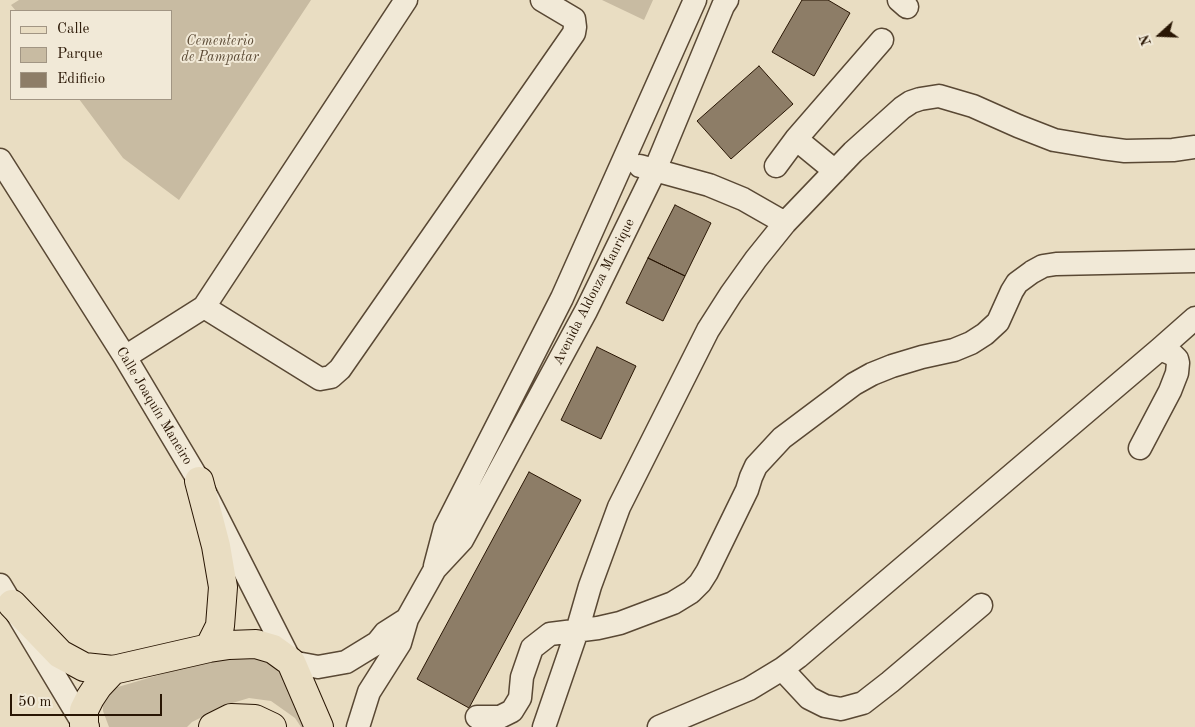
<!DOCTYPE html>
<html>
<head>
<meta charset="utf-8">
<style>
  body { margin:0 }
  #map { position:relative; width:1195px; height:727px; overflow:hidden; background:#e9ddc2; font-family:"Old Standard TT",serif }
  canvas { display:block }
  .legend { position:absolute; left:10px; top:10px; width:162px; height:90px; box-sizing:border-box; background:#f1e9d7; border:1px solid #a19583; margin:0; padding:6px 9px; list-style:none; font-size:15px; color:#291604 }
  .legend li { display:flex; align-items:center; gap:10px; height:25px }
  .legend b { width:25px; border:1px solid #a19583 }
  .north { position:absolute; left:1135px; top:10px; width:50px; height:50px; -webkit-text-stroke:4px #f1e9d7; paint-order:stroke; rotate:250deg; font-size:14px; font-weight:700; line-height:20px; text-align:center; color:#291604 }
  .north::after { content:''; display:block; margin:auto; width:18px; height:22px; background:#291604; clip-path:polygon(50% 0,100% 100%,50% 72%,0 100%) }
  .scale { position:absolute; left:10px; top:694px; width:152px; height:22px; box-sizing:border-box; border:2px solid #291604; border-top:0; padding-left:6px; font-size:15px; line-height:18px; white-space:nowrap; color:#291604; -webkit-text-stroke:4px #f1e9d7; paint-order:stroke }
</style>
</head>
<body>
<div id="map">
<canvas width="1195" height="727"></canvas>
<ul class="legend">
<li><b style="height:6px;background:#e9ddc2"></b>Calle</li>
<li><b style="height:14px;background:#c8bba2"></b>Parque</li>
<li><b style="height:14px;background:#8d7d67"></b>Edificio</li>
</ul>
<div class="north">N</div>
<div class="scale">50 m</div>
</div>
<script>
const context = document.querySelector('canvas').getContext('2d');
context.lineJoin = 'round';
function fillPath(path, color) {
  context.fillStyle = color;
  context.fill(path, 'evenodd');
}
function toPath(rows) {
  const path = new Path2D();
  for (const r of rows) {
    path.moveTo(r[0], r[1]);
    for (let i = 2; i < r.length; i += 2) path.lineTo(r[i], r[i + 1]);
  }
  return path;
}
function strokePath(path, color, width, dash) {
  context.strokeStyle = color;
  context.lineWidth = width;
  context.lineCap = dash ? 'butt' : 'round';
  context.setLineDash(dash || []);
  context.stroke(path);
}
function write(font, color, halo, rows, align = 'center') {
  context.font = font + ' "Old Standard TT",serif';
  context.lineWidth = 4;
  context.setLineDash([]);
  context.textBaseline = 'middle';
  context.strokeStyle = halo;
  context.fillStyle = color;
  for (const [text, x, y, turn = 0] of rows) {
    context.save();
    context.translate(x, y);
    context.rotate((+turn || 0) * Math.PI / 180);
    context.textAlign = isNaN(turn) ? turn : align;
    if (halo) context.strokeText(text, 0, 0);
    context.fillText(text, 0, 0);
    context.restore();
  }
}
const green = toPath([
  [19,0,311,0,179,200,123,158,79,99,171,99,171,11,16,11,11,5],
  [602,0,653,0,644,20],
  [241,651,277,665,286,678,309,727,301,727,295,718,271,701,249,698,226,705,192,722,187,727,109,727,103,711,103,699,111,689]
]);
const building = toPath([
  [802,0,828,0,850,13,814,76,772,52,802,0],
  [759,66,793,104,731,159,697,121,759,66],
  [675,205,711,223,685,276,648,258,675,205],
  [648,258,685,276,663,321,626,303,648,258],
  [597,347,636,366,601,439,561,420,597,347],
  [529,472,581,500,469,708,417,679,529,472]
]);
const minor = toPath([
  [899,0,907,7],
  [796,139,835,171],
  [0,160,125,357,199,481,291,662,318,667,346,662,377,643,385,633,407,619],
  [640,166,709,185,743,199,785,223],
  [776,166,796,139,882,40],
  [204,307,320,379,331,377,340,369,574,33,575,27,574,19,542,0],
  [125,357,204,307,406,0],
  [1140,448,1170,391,1177,373,1178,363,1177,359,1172,354,1160,349],
  [435,566,445,528,562,298,695,0],
  [0,585,84,725],
  [782,669,809,698,825,706,841,709,863,703,890,682,981,605],
  [477,717,500,717,512,711,520,698,522,677,532,648,550,634,598,628,620,623,673,603,691,592,700,583,707,572,747,490,751,477,756,466,782,438,854,384,872,374,892,366,922,357,954,350,971,343,985,334,998,322,1012,291,1017,283,1032,272,1043,266,1056,264,1195,261],
  [358,727,369,692,400,643,407,619,435,569,462,540,586,311,655,170,723,6,727,0],
  [544,727,577,631,590,586,619,507,708,330,731,294,756,259,785,223,853,152,902,108,911,102,920,99,939,96,973,106,1018,126,1054,140,1102,148,1125,151,1173,150,1195,147],
  [659,727,749,689,782,669,798,657,1160,349,1195,318]
]);
const major = toPath([
  [199,481,216,546,223,587,220,626,209,648],
  [12,604,60,654,84,667,113,670,209,648,229,645,256,644,273,649,291,662,319,727],
  [85,727,84,725,84,710,90,698,98,686,113,670],
  [213,727,231,718,255,719,272,727]
]);
const parkNames = [
  ["Cementerio",220,41],
  ["de Pampatar",220,57]
];
const streetNames = [
  ["Avenida Aldonza Manrique",594,292,-63],
  ["Calle Joaquín Maneiro",154,406,59]
];
fillPath(green, '#c8bba2');
fillPath(building, '#8d7d67');
strokePath(building, '#291604', 1);
strokePath(minor, '#594834', 25);
strokePath(major, '#291604', 30);
strokePath(minor, '#f1e9d7', 22);
strokePath(major, '#e9ddc2', 28);
write('italic 14px', '#594833', '#f1e9d7', parkNames);
write('14px', '#291604', '#f1e9d7', streetNames);
</script>
</body>
</html>
